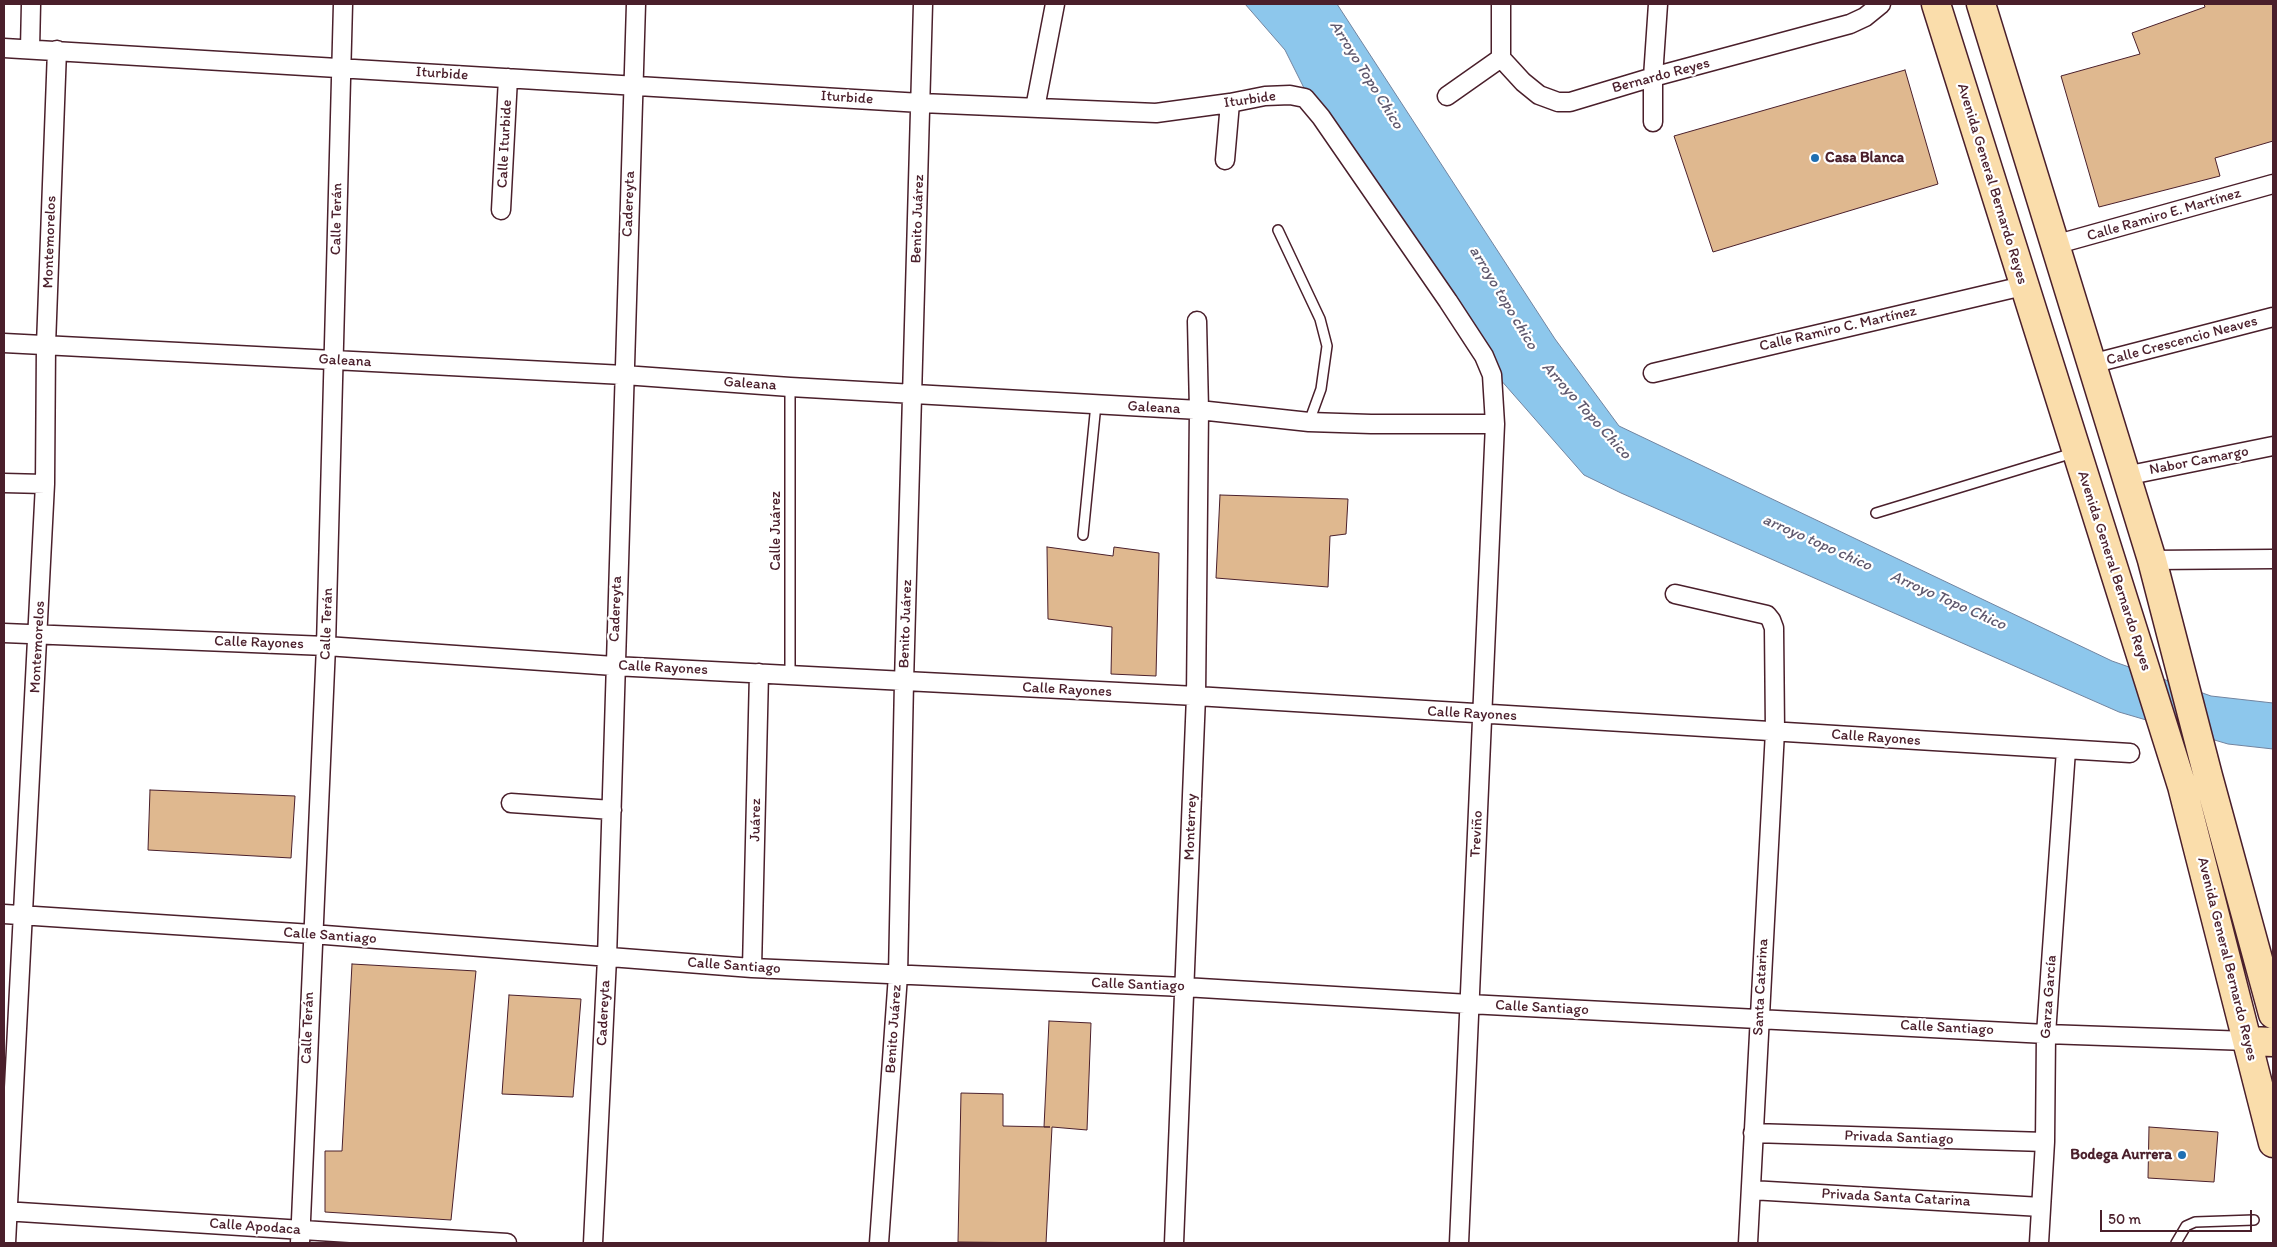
<!DOCTYPE html>
<html>
<head>
<meta charset="utf-8">
<style>
  body { margin:0 }
  #map { position:relative; width:2277px; height:1247px; overflow:hidden; background:#fff; font-family:Itim,sans-serif }
  canvas { display:block }
  .frame { position:absolute; inset:0; border:5px solid #4a1f2b; pointer-events:none }
  .scale { position:absolute; left:2100px; top:1210px; width:152px; height:22px; box-sizing:border-box; border:2px solid #4a1f2b; border-top:0; padding-left:6px; font-size:15px; line-height:18px; white-space:nowrap; color:#4a1f2b; -webkit-text-stroke:4px #fff; paint-order:stroke }
</style>
</head>
<body>
<div id="map">
<canvas width="2277" height="1247"></canvas>
<div class="frame"></div>
<div class="scale">50 m</div>
</div>
<script>
const context = document.querySelector('canvas').getContext('2d');
context.lineJoin = 'round';
function fillPath(path, color) {
  context.fillStyle = color;
  context.fill(path, 'evenodd');
}
function toPath(rows) {
  const path = new Path2D();
  for (const r of rows) {
    path.moveTo(r[0], r[1]);
    for (let i = 2; i < r.length; i += 2) path.lineTo(r[i], r[i + 1]);
  }
  return path;
}
function strokePath(path, color, width, dash) {
  context.strokeStyle = color;
  context.lineWidth = width;
  context.lineCap = dash ? 'butt' : 'round';
  context.setLineDash(dash || []);
  context.stroke(path);
}
function write(font, color, halo, rows, align = 'center') {
  context.font = font + ' Itim,sans-serif';
  context.lineWidth = 4.5;
  context.setLineDash([]);
  context.textBaseline = 'middle';
  context.strokeStyle = halo;
  context.fillStyle = color;
  for (const [text, x, y, turn = 0] of rows) {
    context.save();
    context.translate(x, y);
    context.rotate((+turn || 0) * Math.PI / 180);
    context.textAlign = isNaN(turn) ? turn : align;
    if (halo) context.strokeText(text, 0, 0);
    context.fillText(text, 0, 0);
    context.restore();
  }
}
const water = toPath([
  [1245,4,1337,4,1555,339,1619,426,2112,661,2211,696,2273,703,2273,749,2228,744,2119,712,1621,493,1584,475,1492,370,1315,110,1285,50,1245,4]
]);
const building = toPath([
  [2204,4,2273,4,2273,141,2215,158,2220,176,2099,207,2061,76,2140,54,2132,33,2205,7,2204,4],
  [1905,70,1938,184,1713,252,1674,136,1905,70],
  [1220,495,1348,499,1346,534,1330,536,1328,587,1216,578,1220,495],
  [1047,547,1113,556,1114,547,1159,553,1156,676,1111,674,1112,627,1048,619,1047,547],
  [150,790,295,796,291,858,148,850,150,790],
  [352,964,476,971,451,1220,325,1212,325,1151,342,1151,352,964],
  [509,995,581,999,573,1097,502,1094,509,995],
  [1049,1021,1091,1023,1087,1130,1052,1127,1046,1243,958,1242,961,1093,1003,1094,1003,1126,1050,1127,1044,1127,1049,1021],
  [2149,1127,2218,1132,2214,1182,2148,1178,2149,1127]
]);
const lane = toPath([
  [1278,230,1320,319,1327,346,1321,389,1309,422],
  [1876,513,2073,453],
  [1083,535,1096,404],
  [790,675,790,387],
  [2176,1243,2186,1226,2195,1222,2254,1220]
]);
const street = toPath([
  [1501,4,1501,58,1523,82,1539,95,1558,102,1570,102,1653,77,1850,24,1865,17,1881,4],
  [4,48,921,103,1156,113,1230,103,1265,96,1290,95,1305,98,1321,117,1448,301,1484,356,1492,375,1495,424,1459,1243],
  [30,49,31,4],
  [1447,96,1501,58],
  [1035,108,1055,4],
  [1653,122,1653,77,1658,4],
  [1225,160,1230,103],
  [501,210,508,78],
  [2054,245,2273,184],
  [4,343,624,375,790,387,1199,410,1309,422,1371,424,1495,424],
  [2091,364,2273,317],
  [1653,373,2023,286],
  [2125,476,2273,446],
  [4,483,45,484],
  [2152,560,2273,559],
  [1675,594,1767,615,1771,620,1774,628,1775,731,1748,1243],
  [4,633,326,646,614,666,1196,696,2130,753],
  [511,803,612,810],
  [4,914,312,934,752,968,1184,987,1469,1004,2046,1034,2248,1041],
  [752,968,759,673],
  [1753,1133,2045,1142],
  [1751,1190,2041,1207],
  [4,1211,507,1243],
  [6,1243,45,484,46,345,57,50],
  [300,1243,326,646,343,4],
  [593,1243,607,958,636,4],
  [879,1243,898,975,904,682,923,4],
  [1174,1243,1196,696,1199,410,1197,321],
  [2039,1243,2045,1142,2046,1034,2066,750]
]);
const primary = toPath([
  [1936,4,2182,786,2273,1143],
  [1981,4,2152,560,2208,776,2273,1014],
  [2248,1041,2273,1042]
]);
const markers = [
  [1815,158,5,"#1f6fb2"],
  [2182,1155,5,"#1f6fb2"]
];
const streetNames = [
  ["Iturbide",442,74,4],
  ["Bernardo Reyes",1661,76,-15],
  ["Iturbide",847,98,4],
  ["Iturbide",1250,100,-8],
  ["Calle Iturbide",505,144,-87],
  ["Avenida General Bernardo Reyes",1992,184,73],
  ["Cadereyta",629,204,-88],
  ["Calle Ramiro E. Martínez",2164,215,-16],
  ["Calle Terán",337,219,-89],
  ["Benito Juárez",918,219,-88],
  ["Montemorelos",50,242,-88],
  ["Calle Ramiro C. Martínez",1838,329,-13],
  ["Calle Crescencio Neaves",2182,341,-15],
  ["Galeana",345,361,3],
  ["Galeana",750,384,4],
  ["Galeana",1154,408,3],
  ["Nabor Camargo",2199,461,-11],
  ["Calle Juárez",776,531,-90],
  ["Avenida General Bernardo Reyes",2114,571,72],
  ["Cadereyta",616,609,-88],
  ["Calle Terán",327,624,-88],
  ["Benito Juárez",906,624,-88],
  ["Calle Rayones",259,643,2],
  ["Montemorelos",38,647,-87],
  ["Calle Rayones",663,668,3],
  ["Calle Rayones",1067,690,3],
  ["Calle Rayones",1472,714,3],
  ["Calle Rayones",1876,738,4],
  ["Juárez",756,820,-89],
  ["Monterrey",1191,827,-88],
  ["Treviño",1477,834,-87],
  ["Calle Santiago",330,936,4],
  ["Avenida General Bernardo Reyes",2227,959,76],
  ["Calle Santiago",734,966,4],
  ["Calle Santiago",1138,985,2],
  ["Santa Catarina",1761,987,-87],
  ["Garza García",2049,997,-86],
  ["Calle Santiago",1542,1008,3],
  ["Cadereyta",604,1013,-87],
  ["Calle Terán",308,1028,-88],
  ["Calle Santiago",1947,1028,3],
  ["Benito Juárez",894,1029,-86],
  ["Privada Santiago",1899,1138,2],
  ["Privada Santa Catarina",1896,1198,3],
  ["Calle Apodaca",255,1227,4]
];
const poiNames = [
  ["Casa Blanca",1825,158],
  ["Bodega Aurrera",2172,1155,"right"]
];
const waterNames = [
  ["Arroyo Topo Chico",1366,75,58],
  ["arroyo topo chico",1503,298,59],
  ["Arroyo Topo Chico",1586,411,48],
  ["arroyo topo chico",1817,543,24],
  ["Arroyo Topo Chico",1948,601,24]
];
fillPath(water, '#8dc7ec');
strokePath(water, '#72849f', 1);
fillPath(building, '#dfb88f');
strokePath(building, '#4a1f2b', 1);
strokePath(lane, '#4a1f2b', 12);
strokePath(street, '#4a1f2b', 21);
strokePath(primary, '#4a1f2b', 31);
strokePath(lane, '#fff', 9);
strokePath(street, '#fff', 18);
strokePath(primary, '#faddab', 28);
for (const [x, y, r, color] of markers) {
  const dot = new Path2D();
  dot.arc(x, y, r, 0, 2 * Math.PI);
  context.fillStyle = color;
  context.fill(dot);
  strokePath(dot, '#fff', 2);
}
write('15px', '#4a1f2b', '#fff', streetNames);
write('bold 15px', '#4a1f2b', '#fff', poiNames, 'left');
write('italic 16px', '#615a6f', '#fff', waterNames);
</script>
</body>
</html>
